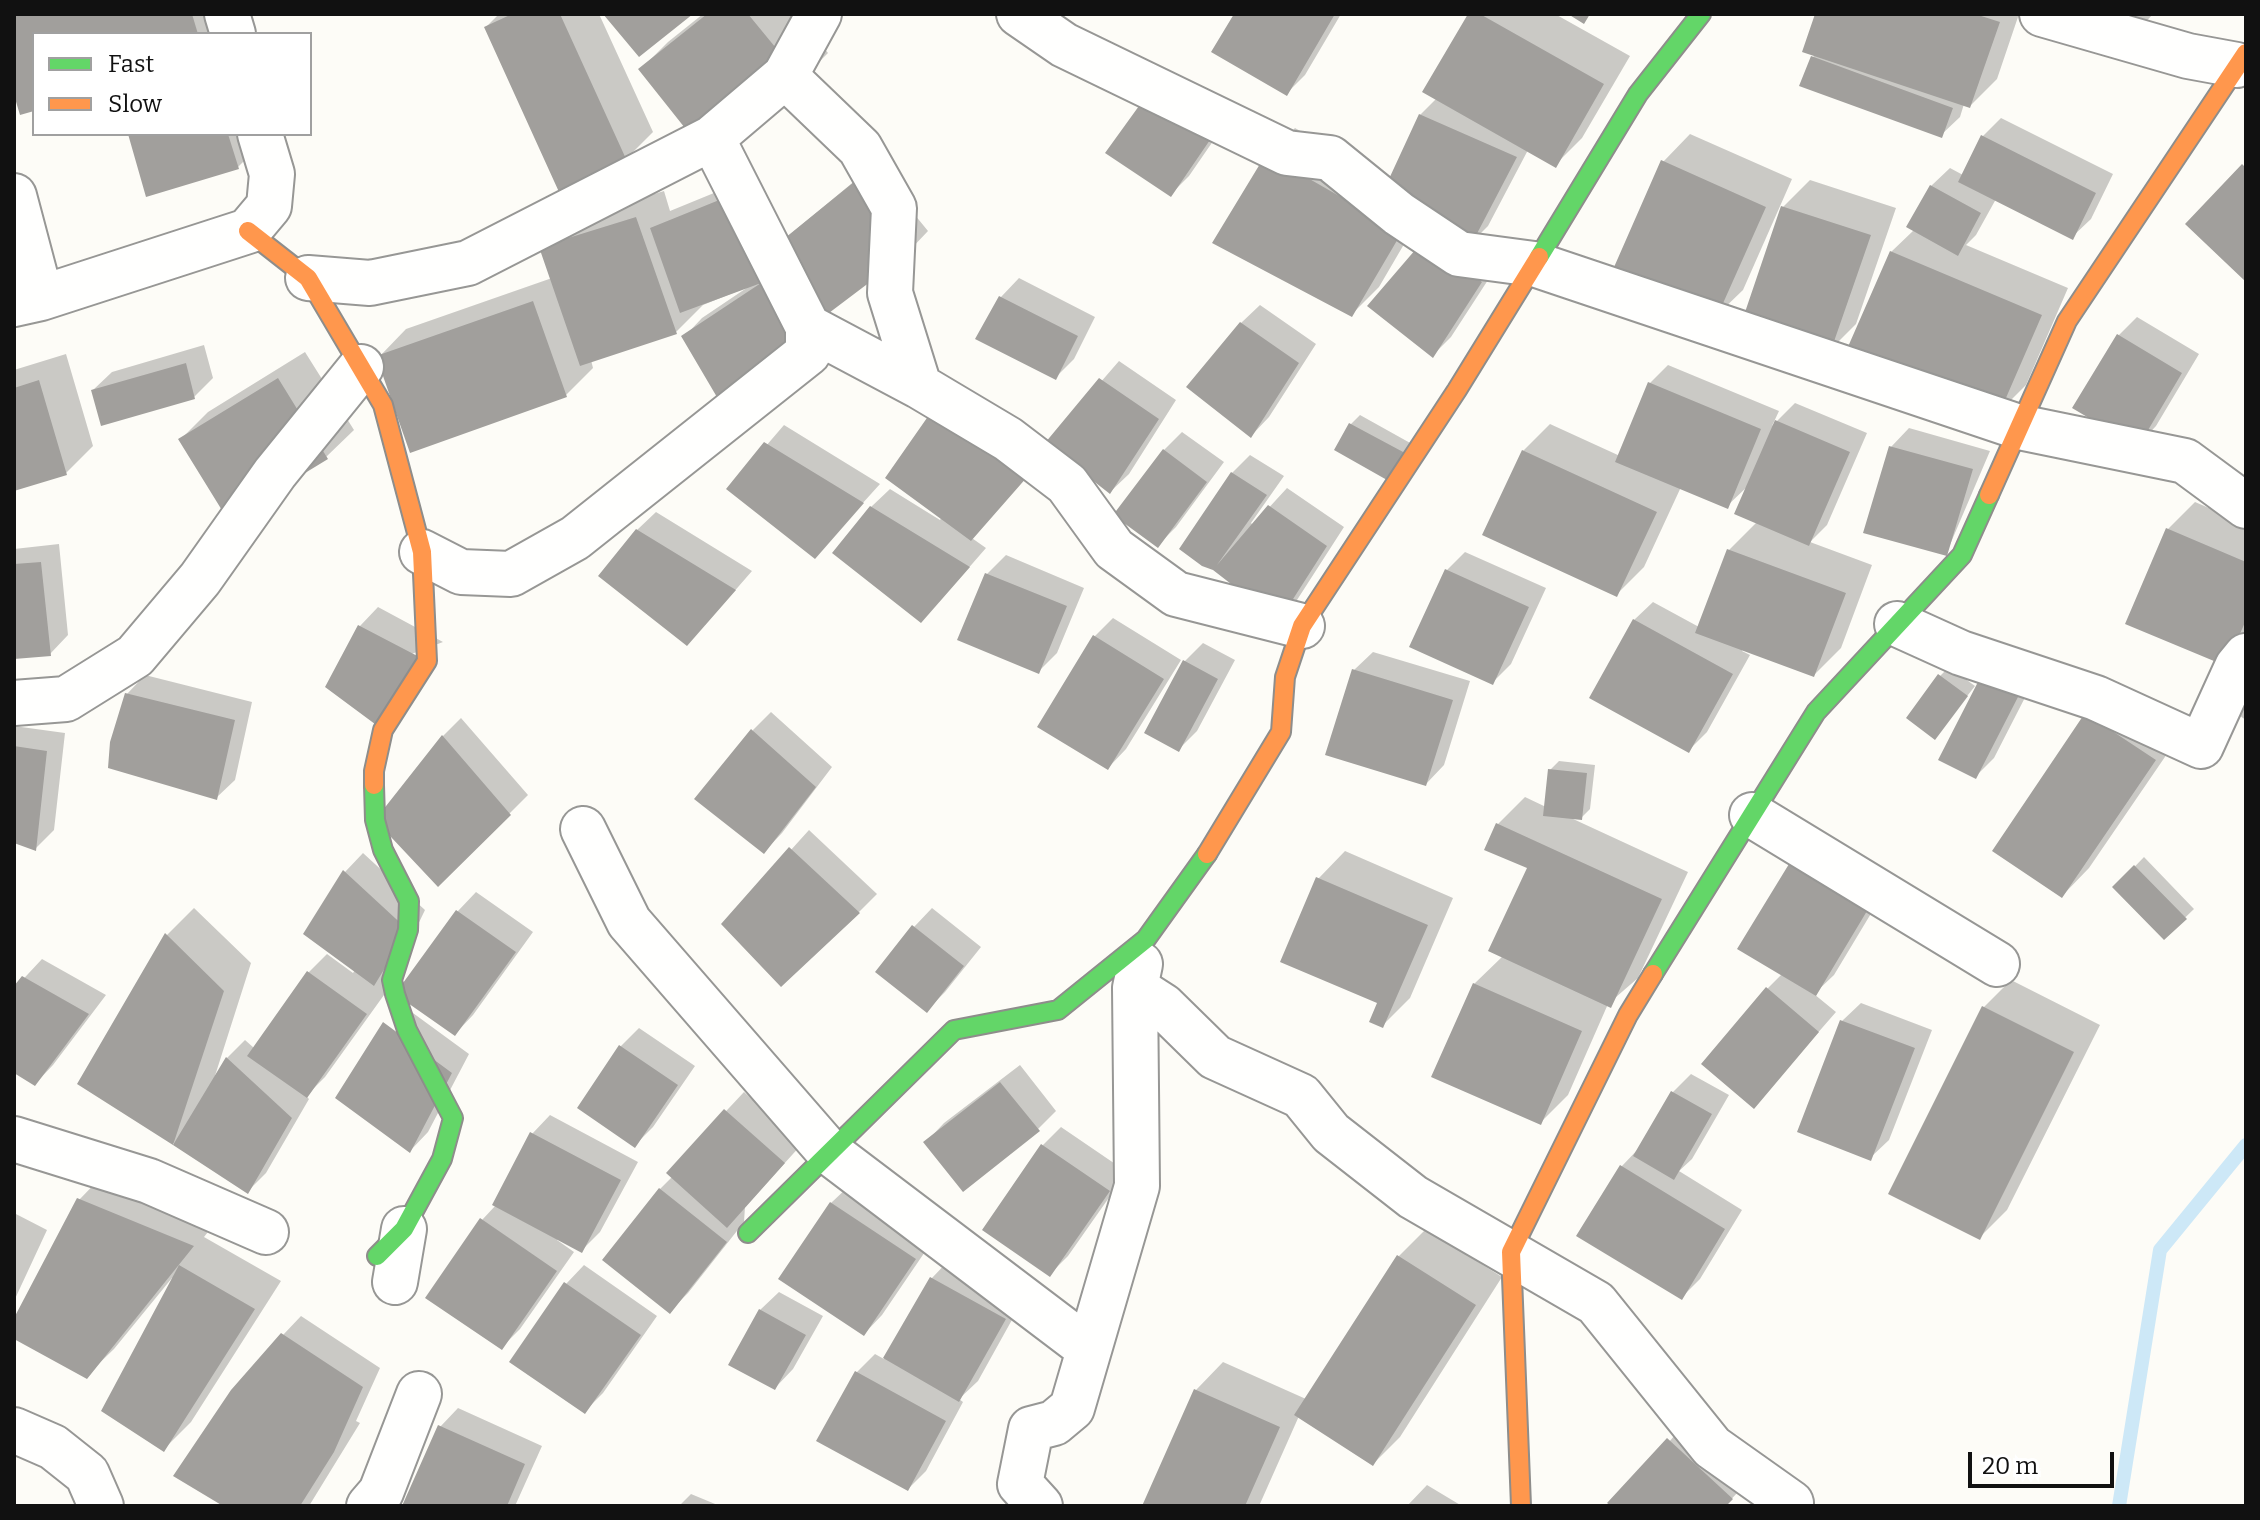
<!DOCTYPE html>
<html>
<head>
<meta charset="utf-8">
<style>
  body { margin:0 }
  #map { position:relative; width:2260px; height:1520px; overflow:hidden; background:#fdfcf7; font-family:Bitter,serif }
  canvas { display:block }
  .frame { position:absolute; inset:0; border:16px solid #111; pointer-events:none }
  .legend { position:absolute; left:32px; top:32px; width:280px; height:104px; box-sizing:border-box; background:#fff; border:2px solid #a0a0a0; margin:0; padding:10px 14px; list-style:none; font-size:24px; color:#111 }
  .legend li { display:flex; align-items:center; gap:16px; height:40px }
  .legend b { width:40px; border:2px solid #a0a0a0 }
  .scale { position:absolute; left:1968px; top:1452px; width:146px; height:36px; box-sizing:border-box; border:4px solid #111; border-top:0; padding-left:10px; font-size:24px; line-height:28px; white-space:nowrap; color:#111; -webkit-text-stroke:6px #fff; paint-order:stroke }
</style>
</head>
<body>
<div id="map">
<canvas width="2260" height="1520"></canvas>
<div class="frame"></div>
<ul class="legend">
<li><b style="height:10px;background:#63d668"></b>Fast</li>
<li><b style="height:10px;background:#ff974d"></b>Slow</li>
</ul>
<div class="scale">20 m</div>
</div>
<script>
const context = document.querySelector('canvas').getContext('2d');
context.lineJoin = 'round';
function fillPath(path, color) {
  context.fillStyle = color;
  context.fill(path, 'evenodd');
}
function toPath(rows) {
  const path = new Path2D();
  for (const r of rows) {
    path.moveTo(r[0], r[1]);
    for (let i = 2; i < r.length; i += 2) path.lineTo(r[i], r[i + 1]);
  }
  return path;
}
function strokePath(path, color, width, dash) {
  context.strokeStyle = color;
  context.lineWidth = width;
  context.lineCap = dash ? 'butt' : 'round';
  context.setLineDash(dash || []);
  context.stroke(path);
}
const shadow = toPath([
  [14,14,226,14,230,34,34,34,34,108,14,87],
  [499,14,599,14,653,132,626,159,486,27],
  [703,14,797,14,828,53,801,80,641,69,668,42],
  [1236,14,1341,14,1305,75,1287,93],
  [1470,14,1555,14,1630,56,1582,138,1555,165,1528,150,1488,226,1470,244,1499,263,1451,337,1433,355,1424,243,1417,222,1379,287,1352,314,1268,155,1295,128,1389,183,1420,115,1437,98],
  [1817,14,2019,14,1997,79,1970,106,1964,104,1960,117,1941,135,1812,58,1816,54],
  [2095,14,2153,14,2140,28],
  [1229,118,1189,176,1171,194,1108,152],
  [2001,118,2113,174,2091,219,2072,237,1996,199,1976,235,1966,245,2068,288,2026,385,1999,412,1891,252,1914,230,1931,186,1950,168,1963,175,1983,136],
  [130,134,252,134,256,149,238,167],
  [1690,134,1792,179,1743,290,1715,317,1663,162],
  [874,165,928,231,910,250,821,316,684,337,702,318,748,287,703,305,676,332,591,360,593,368,566,395,379,357,406,329,552,278,542,247,569,220,664,191,670,211,753,177,782,241],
  [1810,180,1896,208,1856,324,1829,351,1783,207],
  [1019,278,1095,317,1074,359,1055,378,978,338,1001,297],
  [1260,305,1316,344,1269,417,1251,436,1241,323],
  [2137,317,2199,354,2156,426,2138,445,2118,336],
  [204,345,213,378,194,397,93,390,112,372],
  [305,352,354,430,326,457,181,439,208,412],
  [66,354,93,446,66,473,14,488,14,370],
  [1119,361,1176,400,1129,474,1110,492,1048,443],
  [1668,365,1779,411,1772,426,1795,403,1867,433,1827,525,1810,542,1872,565,1841,648,1814,675,1743,649,1742,651,1750,655,1707,732,1688,751,1634,620,1653,602,1699,627,1729,550,1757,522,1749,485,1727,506,1681,487,1644,567,1617,594,1523,451,1550,424,1620,456,1650,383],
  [1360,415,1412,444,1395,469,1336,449,1351,424],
  [784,425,880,484,815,556,729,489],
  [1909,428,1990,451,1946,554,1891,447],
  [1182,432,1224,462,1176,527,1158,545,1164,450],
  [1250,455,1284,476,1251,523,1253,525,1287,488,1344,527,1297,600,1278,619,1214,568,1232,473],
  [890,489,940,520,942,517,986,548,939,602,871,507],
  [2195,502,2246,524,2246,643,2225,664,2168,529],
  [656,512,752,571,705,625,637,530],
  [59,544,68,635,50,654,14,657,14,549],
  [1465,552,1546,588,1511,664,1492,683,1447,570],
  [1006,555,1084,588,1057,653,1039,671,960,639,987,574],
  [378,607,443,642,328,686,360,626],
  [1113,618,1181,660,1126,749,1108,768,1094,637],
  [1203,643,1235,660,1197,731,1179,749,1185,661],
  [1373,652,1470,681,1444,765,1426,784,1354,670],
  [2000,661,2035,678,1994,758,1975,777],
  [1949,667,1975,686,1935,737,1940,676],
  [145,675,252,702,235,780,216,798,127,694],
  [2246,676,2246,720,2225,706],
  [771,712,832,767,782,833,764,852,753,730],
  [2086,714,2182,732,2089,868,2062,896],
  [461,718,528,795,438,885,443,736],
  [14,726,65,733,54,830,36,848,14,841],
  [1559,761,1595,765,1590,809,1581,818,1571,818,1688,872,1638,978,1608,1004,1568,1095,1541,1122,1474,984,1503,956,1529,867,1498,824,1525,797,1546,807,1550,770],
  [809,830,877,894,859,912,724,924],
  [1809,847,1884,892,1834,975,1814,994,1836,1012,1754,1106,1767,989,1782,974,1790,865],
  [1345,851,1453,898,1410,998,1383,1025,1380,1002,1318,879],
  [363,853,425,910,384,995,325,1077,306,1096,309,1099,266,1173,248,1191,80,1083,167,935,194,908,251,963,213,1082,227,1058,245,1040,254,1048,308,973,327,954,353,973,355,970,306,933,345,872],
  [2144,857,2194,909,2164,938,2115,887],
  [476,892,533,932,473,1015,455,1034,398,994,458,911],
  [932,908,981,947,945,992,927,1010,914,927],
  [42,959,106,995,53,1065,35,1084,14,1070,14,989],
  [2011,980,2100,1025,2007,1210,1979,1238,1984,1007],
  [1861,1003,1932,1030,1889,1140,1870,1158,1842,1021],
  [402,1005,469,1054,428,1132,410,1151],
  [639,1028,695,1066,653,1127,635,1145,620,1047],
  [1020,1065,1056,1111,1038,1129,926,1142,944,1123],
  [1691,1074,1729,1095,1692,1159,1679,1171,1742,1210,1700,1279,1682,1297,1579,1236,1622,1166,1641,1146,1673,1092],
  [744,1092,802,1144,745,1207,744,1222,688,1293,670,1311,660,1189,673,1176,669,1172],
  [550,1115,638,1162,600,1232,582,1250,558,1238,557,1240,574,1252,520,1329,501,1348,482,1220,496,1205,532,1134],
  [1061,1127,1127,1172,1068,1256,1050,1274,985,1229,1043,1145],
  [106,1172,219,1218,204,1237,281,1281,191,1422,164,1449,173,1279,172,1278,114,1349,86,1376,14,1337,14,1323,79,1200],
  [850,1185,933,1240,882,1315,864,1334,831,1203],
  [14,1213,47,1230,14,1301],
  [1426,1229,1502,1277,1400,1437,1373,1464,1299,1416,1259,1506,1145,1506,1196,1390,1223,1362,1306,1399,1399,1256],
  [950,1259,1023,1300,978,1381,959,1399,963,1402,926,1471,908,1489,856,1373,875,1354,884,1359,932,1278],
  [584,1265,657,1316,603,1393,585,1411,566,1284],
  [779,1292,823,1316,793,1369,775,1388,760,1310],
  [301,1316,380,1368,356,1421,360,1423,309,1506,227,1506,283,1335],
  [458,1408,542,1446,515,1506,404,1506,440,1427],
  [1687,1421,1750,1479,1725,1506,1614,1506],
  [1427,1485,1462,1506,1407,1506],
  [691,1494,720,1506,679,1506]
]);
const stream = toPath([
  [2119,1506,2160,1250,2246,1145]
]);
const building = toPath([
  [14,14,192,14,198,34,34,34,34,111,20,115,14,95],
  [512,14,560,14,627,161,559,192,484,27],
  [603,14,693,14,639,57],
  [707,14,748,14,803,81,708,157,638,69],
  [1234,14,1335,14,1287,96,1211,52],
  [1468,14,1480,14,1604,84,1556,168,1422,92],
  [1568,14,1590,14,1584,24],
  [1815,14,1975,14,2000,22,1970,108,1802,52],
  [1811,56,1953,108,1942,138,1799,86],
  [1144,99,1212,137,1171,197,1105,153],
  [1419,114,1517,157,1470,247,1376,207],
  [128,134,228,134,239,169,146,197],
  [1981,135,2096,193,2073,240,1958,182],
  [1266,154,1402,232,1352,317,1212,243],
  [1661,160,1766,207,1716,319,1611,274],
  [2242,164,2246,168,2246,282,2185,224],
  [854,182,911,251,821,319,769,251],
  [1930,185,1981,213,1958,256,1906,227],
  [734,194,772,279,680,313,650,228],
  [1781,206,1871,235,1830,353,1741,324],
  [636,217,677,334,580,366,539,247],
  [1422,242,1482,282,1433,358,1367,306],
  [1890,251,2042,315,1999,414,1847,349],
  [761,283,811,366,734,426,681,336],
  [999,296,1078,336,1056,380,975,339],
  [533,301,567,397,410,453,376,356],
  [1240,322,1299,363,1251,438,1186,387],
  [2117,334,2182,373,2138,447,2072,408],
  [186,363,195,399,101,426,91,390],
  [278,378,328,459,228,520,178,439],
  [1099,378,1159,419,1110,494,1045,443],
  [39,380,67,475,14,491,14,388],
  [1648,382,1761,429,1728,509,1615,462],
  [929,415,1028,476,971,541,885,478],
  [1775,420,1850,452,1809,546,1734,514],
  [1349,423,1405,453,1387,480,1334,450],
  [764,442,864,503,815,559,726,489],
  [1889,446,1973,469,1947,556,1863,533],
  [1163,449,1207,482,1158,548,1113,515],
  [1522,450,1657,512,1617,597,1482,535],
  [1231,472,1267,495,1217,565,1268,505,1327,546,1279,621,1213,570,1202,566,1179,549],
  [870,506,970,567,921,623,832,553],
  [2166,528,2246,562,2246,620,2226,666,2125,624],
  [636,529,736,590,687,646,598,576],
  [1727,549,1846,593,1814,677,1695,633],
  [41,562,51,656,14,659,14,564],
  [1445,569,1529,607,1493,685,1409,647],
  [985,573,1067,606,1039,674,957,640],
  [1633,619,1733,674,1689,753,1589,698],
  [358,625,427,661,383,730,325,687],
  [1093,635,1164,679,1108,770,1037,727],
  [1183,660,1218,679,1179,752,1144,733],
  [1352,669,1453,700,1426,786,1325,755],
  [1938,674,1968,696,1935,740,1906,718],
  [1980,678,2018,697,1976,779,1938,760],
  [125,693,235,720,217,800,108,768,110,742],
  [2085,713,2156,760,2062,898,1992,851],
  [751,729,816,787,764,854,694,799],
  [442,735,511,815,438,887,375,820],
  [14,746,47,751,36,851,14,843],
  [1548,769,1587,773,1582,820,1543,816],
  [1496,823,1662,899,1611,1008,1488,951,1527,868,1484,850],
  [789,847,860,913,781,987,721,924],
  [1789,864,1867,911,1816,996,1737,949],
  [2134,865,2187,919,2164,940,2112,887],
  [343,870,408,930,374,986,303,934],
  [1316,877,1428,925,1383,1028,1369,1022,1377,1003,1280,962],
  [456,910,516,952,455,1036,395,994],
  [912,925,964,966,927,1013,875,972],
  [165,933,224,991,173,1145,77,1084],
  [307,971,367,1014,307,1098,247,1056],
  [22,976,89,1014,35,1086,14,1073,14,986],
  [1473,983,1582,1031,1541,1125,1431,1077],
  [1766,987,1819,1032,1754,1109,1701,1064],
  [1982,1006,2074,1052,1980,1240,1888,1194],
  [1840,1020,1915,1048,1871,1161,1797,1132],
  [383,1022,452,1073,410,1153,335,1098],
  [619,1045,678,1085,635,1148,577,1108],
  [226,1057,292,1118,248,1194,173,1145],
  [1000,1082,1040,1131,963,1192,923,1142],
  [1671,1091,1712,1114,1674,1180,1633,1156],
  [724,1109,785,1163,727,1228,666,1173],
  [530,1132,621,1180,582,1253,492,1205],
  [1041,1144,1110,1191,1050,1277,982,1230],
  [1620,1165,1725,1229,1682,1300,1576,1236],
  [659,1188,727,1242,670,1314,602,1260],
  [77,1198,194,1246,87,1379,14,1339,14,1318],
  [830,1202,916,1259,864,1336,778,1279],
  [480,1218,557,1271,502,1350,425,1298],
  [1397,1255,1476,1305,1373,1466,1294,1415],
  [179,1265,255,1309,164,1452,101,1411],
  [930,1277,1006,1319,959,1402,883,1358],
  [564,1282,641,1335,585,1414,509,1362],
  [759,1309,806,1335,775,1390,728,1365],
  [281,1333,363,1387,334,1452,300,1506,223,1506,173,1476,231,1390],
  [855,1371,946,1421,908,1491,816,1441],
  [1194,1389,1280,1427,1245,1506,1142,1506],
  [438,1425,525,1464,507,1506,402,1506],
  [1667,1438,1733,1499,1726,1506,1611,1506,1607,1503]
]);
const street = toPath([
  [227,14,233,34],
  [1019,14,1064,45,1287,153,1330,158,1399,214,1459,254,1534,264,2019,427,2185,461,2246,506],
  [2042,14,2188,56,2237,65],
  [785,76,860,148,894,208,890,293,919,386],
  [14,196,41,298],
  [308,278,370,283,468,263,712,138,785,76,819,14],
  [14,304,41,298,248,231,269,206,272,174,260,134],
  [808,327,919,386,1008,439,1067,484,1114,549,1176,594,1302,626],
  [422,552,461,572,511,574,575,538,808,353,808,327,712,138],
  [1897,624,1961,653,2096,698,2201,746,2237,667,2246,656],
  [14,703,66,699,135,656,200,579,275,473,361,367],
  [1752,815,1997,964],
  [583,829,629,922,829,1152,1089,1349],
  [1135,988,1163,1006,1215,1057,1301,1096,1331,1133,1413,1197,1596,1303,1712,1447,1791,1503],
  [14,1139,149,1181,266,1232],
  [395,1282,404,1229],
  [14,1430,53,1447,87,1474,101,1506],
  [369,1506,381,1492,419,1394],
  [1040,1506,1020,1484,1031,1429,1054,1423,1072,1408,1137,1186,1135,988,1140,964]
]);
const fast = toPath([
  [1539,257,1638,94,1701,14],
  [374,785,375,820,383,850,409,901,408,930,392,980,395,994,407,1030,453,1118,442,1159,404,1229,377,1256],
  [1653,974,1816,712,1962,555,1989,495],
  [748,1233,954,1030,1058,1010,1146,939,1207,854]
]);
const slow = toPath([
  [248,231,308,278,383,405,422,552,427,661,383,730,374,771,374,785],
  [1989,495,2067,321,2246,53],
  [1207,854,1281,732,1285,677,1302,626,1457,390,1539,257],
  [1521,1506,1511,1252,1628,1015,1653,974]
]);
fillPath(shadow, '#0003');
strokePath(stream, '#cde8f7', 14);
fillPath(building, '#a19f9c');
strokePath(street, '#979795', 48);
strokePath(fast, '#8e8d8b', 22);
strokePath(slow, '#8e8d8b', 22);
strokePath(street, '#fffffe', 44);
strokePath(fast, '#63d668', 18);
strokePath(slow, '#ff974d', 18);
</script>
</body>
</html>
